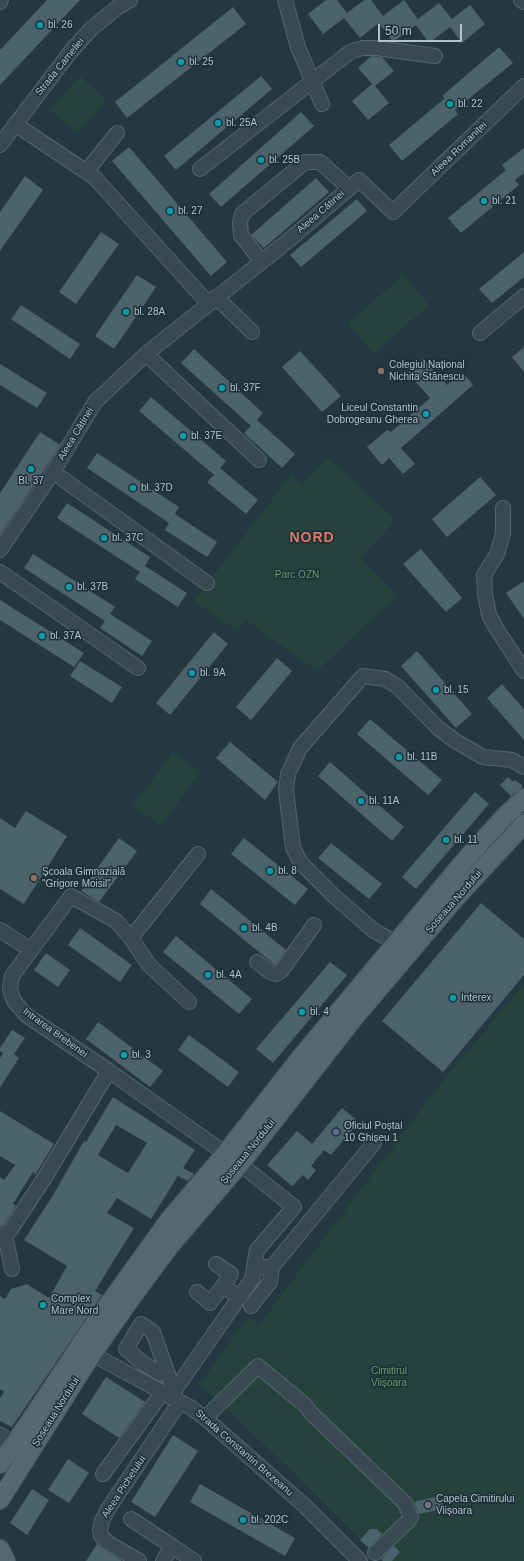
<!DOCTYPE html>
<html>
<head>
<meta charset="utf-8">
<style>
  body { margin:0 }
  #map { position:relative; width:524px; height:1561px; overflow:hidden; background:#233841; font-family:Arial,sans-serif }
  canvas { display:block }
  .scale { position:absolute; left:378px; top:24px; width:84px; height:18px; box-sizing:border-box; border:2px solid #b4c3cb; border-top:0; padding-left:5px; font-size:12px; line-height:14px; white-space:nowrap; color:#b4c3cb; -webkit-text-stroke:3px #1c2e36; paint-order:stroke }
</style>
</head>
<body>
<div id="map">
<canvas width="524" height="1561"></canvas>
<div class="scale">50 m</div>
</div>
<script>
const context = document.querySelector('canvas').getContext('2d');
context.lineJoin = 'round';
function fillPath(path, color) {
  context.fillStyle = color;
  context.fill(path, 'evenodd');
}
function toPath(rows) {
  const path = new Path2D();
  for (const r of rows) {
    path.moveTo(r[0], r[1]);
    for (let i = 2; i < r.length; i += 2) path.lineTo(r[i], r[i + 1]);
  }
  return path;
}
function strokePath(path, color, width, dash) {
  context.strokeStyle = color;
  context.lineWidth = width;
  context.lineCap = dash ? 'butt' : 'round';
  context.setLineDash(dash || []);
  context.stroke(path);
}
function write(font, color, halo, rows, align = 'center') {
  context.font = font + ' Arial,sans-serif';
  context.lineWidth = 3;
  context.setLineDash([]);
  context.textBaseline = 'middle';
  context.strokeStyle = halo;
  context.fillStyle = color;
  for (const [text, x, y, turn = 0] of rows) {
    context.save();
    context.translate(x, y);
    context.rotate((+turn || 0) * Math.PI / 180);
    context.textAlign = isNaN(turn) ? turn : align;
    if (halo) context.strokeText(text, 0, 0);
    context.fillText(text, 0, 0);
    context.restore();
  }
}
const green = toPath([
  [80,76,106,100,77,132,49,110],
  [403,275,429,305,374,354,348,324],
  [328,458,396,520,360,558,397,595,317,671,246,620,237,631,194,601,291,475,302,484],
  [173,752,200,772,161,826,133,806],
  [524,984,524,1561,383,1561,234,1415,199,1385,248,1317,259,1325,438,1087]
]);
const building = toPath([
  [47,0,80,0,0,85,0,50],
  [326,0,337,0,347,13,364,0,371,0,383,16,404,0,418,19,439,3,452,19,470,5,485,24,462,43,450,27,429,43,416,25,393,42,379,23,360,38,344,18,323,34,308,14],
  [233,7,246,24,127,118,115,102],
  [499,47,513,63,455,110,458,114,402,161,389,145,445,98,442,96],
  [371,56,382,57,394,71,375,86,389,103,368,120,352,101,372,84,358,68],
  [261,76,272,89,176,170,164,156],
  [301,112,314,126,221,207,209,194],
  [129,147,227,262,211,276,112,161],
  [524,148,524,173,515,180,519,185,461,233,448,218,506,170,502,165],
  [25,176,43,190,0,251,0,212],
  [316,178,329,192,264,248,251,235],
  [357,199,367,211,301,267,290,255],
  [101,232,119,244,76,304,59,292],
  [524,252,524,277,492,303,479,289],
  [137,275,156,287,114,349,95,336],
  [21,305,80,344,70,359,11,319],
  [524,347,524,372,512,357],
  [194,349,263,413,257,420,295,454,282,468,244,433,251,426,181,363],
  [300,351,341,396,322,412,282,367],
  [423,358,447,385,462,372,473,385,401,448,415,464,403,474,389,458,382,465,367,447,387,430,391,432,430,398,407,372],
  [0,364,47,393,37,408,0,385],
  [151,397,226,461,220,468,258,500,246,514,207,482,214,475,139,411],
  [40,432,60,445,46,467,0,535,0,493],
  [97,453,179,507,175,514,217,542,207,557,165,530,169,523,87,468],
  [480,477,496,495,447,537,432,519],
  [67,503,150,557,145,566,187,593,178,607,135,579,140,572,57,518],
  [421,549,462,598,446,612,403,564],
  [33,554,115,607,110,614,152,641,142,656,100,628,105,621,24,568],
  [524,581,524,619,506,593],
  [0,600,84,653,74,667,0,620],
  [214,632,228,644,170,715,156,703],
  [417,651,472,714,456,728,401,666],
  [277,658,292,671,251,720,236,707],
  [80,661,122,687,112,703,70,676],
  [502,684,524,709,524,740,487,698],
  [370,719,442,780,428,795,357,734],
  [230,742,278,782,265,800,216,758],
  [330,762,404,827,392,841,318,776],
  [508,777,513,782,515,780,522,785,522,788,511,796,500,785],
  [475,792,489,804,416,889,402,877],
  [26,811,67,836,24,904,0,889,0,818,15,828],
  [119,838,137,851,99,902,81,891],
  [244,838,308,889,295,905,231,854],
  [331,843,382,884,369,899,318,858],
  [211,889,286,950,275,965,200,904],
  [481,903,524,939,524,975,443,1072,382,1021],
  [80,928,132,965,120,982,68,945],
  [176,936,252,999,239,1014,163,952],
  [46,953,70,970,58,987,34,970],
  [330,962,347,975,273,1063,256,1049],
  [98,1022,163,1071,150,1087,86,1039],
  [12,1030,25,1038,14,1054,19,1058,0,1088,0,1058,3,1053,0,1051,0,1048],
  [189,1035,239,1072,228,1087,178,1050],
  [113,1097,195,1150,183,1168,194,1174,188,1181,178,1176,151,1219,117,1198,107,1213,134,1228,95,1291,102,1295,12,1427,0,1421,0,1398,4,1392,0,1389,0,1296,5,1299,11,1289,27,1284,49,1298,67,1266,24,1240,52,1197,84,1141,86,1142],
  [116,1125,147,1143,128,1173,98,1155],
  [342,1108,359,1122,331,1155,324,1150,311,1166,316,1170,308,1180,303,1175,292,1186,267,1165,297,1131,312,1144],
  [0,1111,54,1144,35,1175,33,1172,13,1204,16,1206,4,1224,0,1227,0,1177,4,1180,15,1165,0,1156],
  [106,1377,145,1402,119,1438,82,1414],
  [173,1435,198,1451,155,1517,131,1502],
  [68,1459,89,1473,69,1503,48,1490],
  [200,1484,295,1538,285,1556,190,1502],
  [32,1489,49,1500,27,1535,10,1523],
  [436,1497,443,1503,442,1509,419,1514,414,1502],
  [370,1529,377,1529,382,1534,369,1548,360,1540],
  [97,1544,106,1551,122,1561,86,1561],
  [394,1546,400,1552,392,1561,383,1561,381,1559]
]);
const minor = toPath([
  [285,0,298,47,322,104],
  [521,0,524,2],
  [0,2,1,0],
  [15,124,94,177,208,303],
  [0,145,71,51,91,29,118,7,130,0],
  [200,169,350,52,362,48,377,48,435,56],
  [86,172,117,133],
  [261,261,241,235,240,223,242,214,305,162,320,162,349,188],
  [216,297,252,332],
  [480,333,524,296],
  [146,354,259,460],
  [53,472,207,583],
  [503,508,503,534,497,554,484,575,485,594,489,615,498,631,524,671],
  [0,550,53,472,95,402,146,354,289,240,359,180,393,212,524,86],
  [0,572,138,668],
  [0,930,31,950],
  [131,938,116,921,71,896,12,976,10,989,14,1001,26,1015,109,1071,240,1164,294,1207,257,1250,252,1279,170,1397],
  [403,948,396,943,373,930,334,896,301,863,293,848,286,790,288,774,300,748,363,676,385,679,397,686,438,728,454,740,483,757,512,760,524,767],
  [257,962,270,972,276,974,281,971,314,925],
  [189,1002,149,965,131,938,198,854],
  [5,1235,12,1269],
  [0,1236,5,1235,11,1229,45,1177,109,1071],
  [216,1264,231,1274,223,1286],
  [254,1267,272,1267,374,1143],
  [197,1292,210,1303,223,1286,239,1297],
  [251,1306,270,1282,272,1267],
  [92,1354,190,1407,205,1418,305,1506,360,1561],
  [167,1371,161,1374,144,1364,126,1349,141,1324,153,1332,170,1380,177,1385],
  [205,1418,258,1366,305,1405,311,1413,405,1503,411,1517,409,1520,375,1553],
  [0,1435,14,1444],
  [103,1474,162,1393],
  [131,1519,172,1546],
  [139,1561,110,1544,101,1536,100,1530,102,1521,108,1509,180,1402],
  [163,1561,172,1546,194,1561]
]);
const major = toPath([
  [0,1464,26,1427,95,1323,169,1220,225,1154,301,1057,466,859,505,816,524,798],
  [0,1500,92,1354,132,1297,169,1247,240,1164,354,1018,454,900,524,824],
  [0,1549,6,1561]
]);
const tram = toPath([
  [0,1487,22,1449,84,1350,163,1245,239,1149,291,1087,348,1016,471,869,524,813]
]);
const markers = [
  [40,25,4,"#0f9aa8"],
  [181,62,4,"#0f9aa8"],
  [450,104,4,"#0f9aa8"],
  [218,123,4,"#0f9aa8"],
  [261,160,4,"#0f9aa8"],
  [484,201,4,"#0f9aa8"],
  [170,211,4,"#0f9aa8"],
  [126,312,4,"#0f9aa8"],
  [381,371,4,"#8d6e63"],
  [222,388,4,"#0f9aa8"],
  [426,414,4,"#0f9aa8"],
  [183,436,4,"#0f9aa8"],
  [31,469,4,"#0f9aa8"],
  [133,488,4,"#0f9aa8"],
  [104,538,4,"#0f9aa8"],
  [69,587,4,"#0f9aa8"],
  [42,636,4,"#0f9aa8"],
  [192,673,4,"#0f9aa8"],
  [436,690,4,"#0f9aa8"],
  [399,757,4,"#0f9aa8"],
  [361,801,4,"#0f9aa8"],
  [446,840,4,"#0f9aa8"],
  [270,871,4,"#0f9aa8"],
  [34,878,4,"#8d6e63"],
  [244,928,4,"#0f9aa8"],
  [208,975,4,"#0f9aa8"],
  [453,998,4,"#0f9aa8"],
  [302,1012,4,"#0f9aa8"],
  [124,1055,4,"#0f9aa8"],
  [336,1132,4,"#5c6f8a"],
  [43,1305,4,"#0f9aa8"],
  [428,1505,4,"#6b7280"],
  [243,1520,4,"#0f9aa8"]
];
const poiNames = [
  ["bl. 26",48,25],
  ["bl. 25",189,62],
  ["bl. 22",458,104],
  ["bl. 25A",226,123],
  ["bl. 25B",269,160],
  ["bl. 21",492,201],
  ["bl. 27",178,211],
  ["bl. 28A",134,312],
  ["Colegiul Național",389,365],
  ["Nichita Stănescu",389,377],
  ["bl. 37F",230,388],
  ["Liceul Constantin",418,408,"right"],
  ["Dobrogeanu Gherea",418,420,"right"],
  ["bl. 37E",191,436],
  ["Bl. 37",31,481,"center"],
  ["bl. 37D",141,488],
  ["bl. 37C",112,538],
  ["bl. 37B",77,587],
  ["bl. 37A",50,636],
  ["bl. 9A",200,673],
  ["bl. 15",444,690],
  ["bl. 11B",407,757],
  ["bl. 11A",369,801],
  ["bl. 11",454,840],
  ["bl. 8",278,871],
  ["Școala Gimnazială",42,872],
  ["\"Grigore Moisil\"",42,884],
  ["bl. 4B",252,928],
  ["bl. 4A",216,975],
  ["Interex",461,998],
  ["bl. 4",310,1012],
  ["bl. 3",132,1055],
  ["Oficiul Poștal",344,1126],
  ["10 Ghișeu 1",344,1138],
  ["Complex",51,1299],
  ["Mare Nord",51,1311],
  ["Capela Cimitirului",436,1499],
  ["Viișoara",436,1511],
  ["bl. 202C",251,1520]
];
const streetNames = [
  ["Strada Cameliei",60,67,-51],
  ["Aleea Romaniței",459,149,-44],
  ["Aleea Cătinei",321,212,-41],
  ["Aleea Cătinei",76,434,-59],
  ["Șoseaua Nordului",454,902,-49],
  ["Intrarea Brebenei",55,1033,36],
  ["Șoseaua Nordului",248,1152,-51],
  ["Șoseaua Nordului",56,1412,-58],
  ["Strada Constantin Brezeanu",244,1453,41],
  ["Aleea Pichetului",124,1487,-57]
];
const parkNames = [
  ["Parc OZN",297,575],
  ["Cimitirul",389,1371],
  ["Viișoara",389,1383]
];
const districtNames = [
  ["NORD",312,538]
];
fillPath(green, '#25423d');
fillPath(building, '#4c636c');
strokePath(minor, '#55666e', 16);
strokePath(major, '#44555d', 20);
strokePath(minor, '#384951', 14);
strokePath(major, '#556871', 18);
strokePath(tram, '#596e78', 1);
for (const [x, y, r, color] of markers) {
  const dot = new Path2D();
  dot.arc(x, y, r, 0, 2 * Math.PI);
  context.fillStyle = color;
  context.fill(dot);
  strokePath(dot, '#1c2e36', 1.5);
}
write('10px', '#b4c3cb', '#1c2e36', poiNames, 'left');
write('10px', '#b4c3cb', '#1c2e36', streetNames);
write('10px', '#6c9e69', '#1c2e36', parkNames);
context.letterSpacing = '1px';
write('bold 14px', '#de7966', '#1c2e36', districtNames);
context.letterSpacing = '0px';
</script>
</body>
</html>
